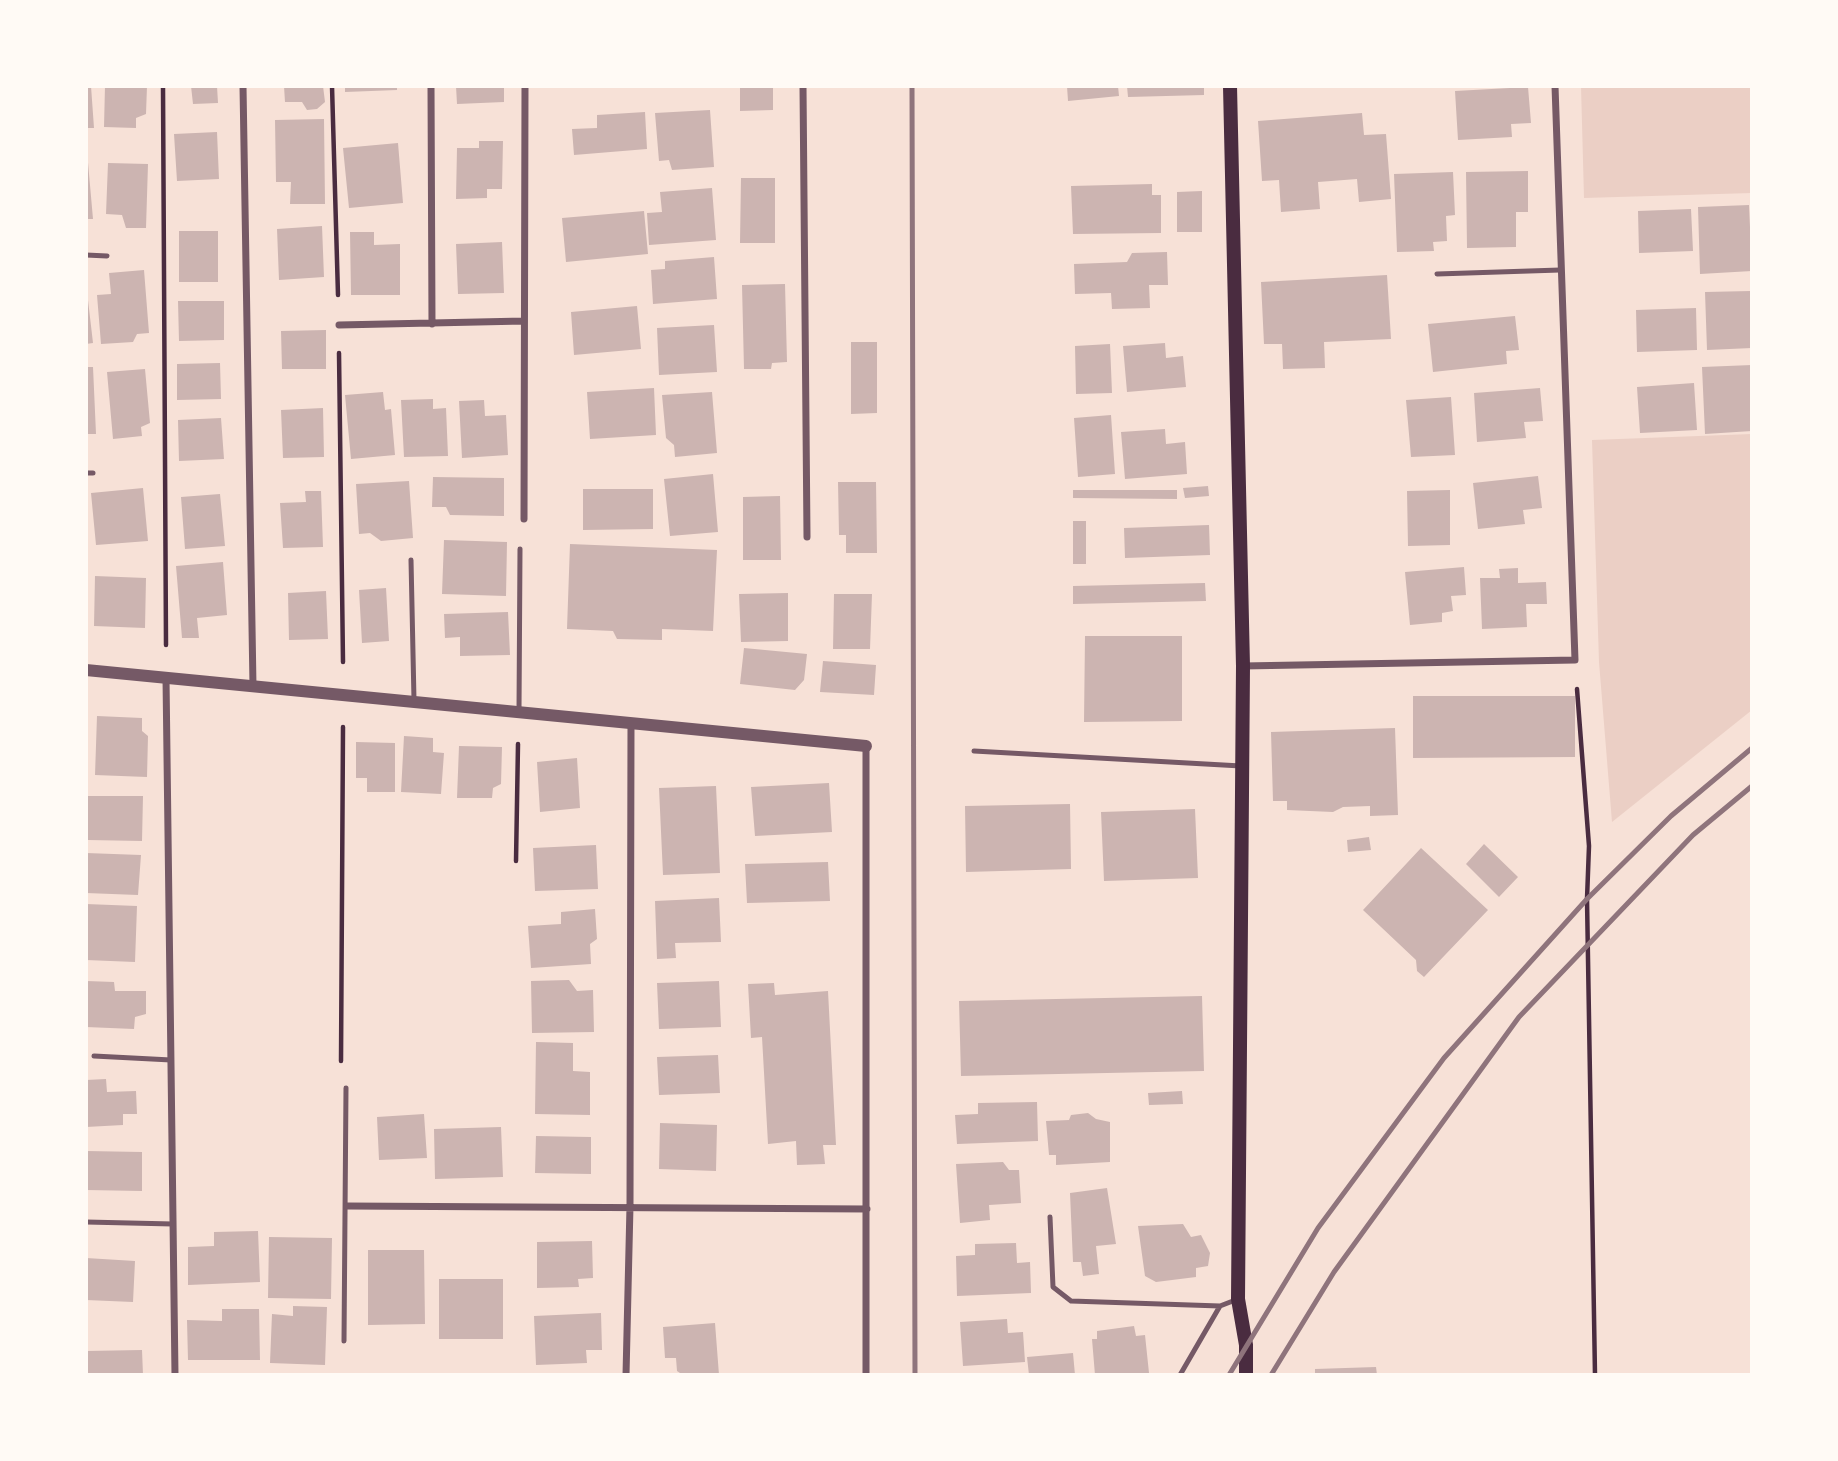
<!DOCTYPE html>
<html>
<head>
<meta charset="utf-8">
<style>
  body { margin:0 }
  #map { position:relative; width:1838px; height:1461px; overflow:hidden; background:#f7e1d7; font-family:"PT Sans",sans-serif }
  canvas { display:block }
  .frame { position:absolute; inset:0; border:88px solid #fffaf5; pointer-events:none }
</style>
</head>
<body>
<div id="map">
<canvas width="1838" height="1461"></canvas>
<div class="frame"></div>
</div>
<script>
const context = document.querySelector('canvas').getContext('2d');
context.lineJoin = 'round';
function fillPath(path, color) {
  context.fillStyle = color;
  context.fill(path, 'evenodd');
}
function toPath(rows) {
  const path = new Path2D();
  for (const r of rows) {
    path.moveTo(r[0], r[1]);
    for (let i = 2; i < r.length; i += 2) path.lineTo(r[i], r[i + 1]);
  }
  return path;
}
function strokePath(path, color, width, dash) {
  context.strokeStyle = color;
  context.lineWidth = width;
  context.lineCap = dash ? 'butt' : 'round';
  context.setLineDash(dash || []);
  context.stroke(path);
}
const green = toPath([
  [1581,86,1752,86,1752,193,1584,198],
  [1752,434,1752,710,1612,822,1599,662,1592,440]
]);
const building = toPath([
  [86,86,91,86,94,128,86,128],
  [105,86,147,86,146,114,136,118,136,128,104,127],
  [191,86,217,86,218,103,193,104],
  [284,86,323,86,325,102,317,109,307,110,302,102,285,102],
  [345,86,397,86,397,90,345,92],
  [456,86,504,86,504,102,457,104],
  [740,86,773,86,773,110,740,111],
  [1067,86,1118,86,1119,96,1068,101],
  [1127,86,1204,86,1204,95,1128,97],
  [1528,87,1531,123,1511,124,1512,137,1458,140,1455,91],
  [710,110,714,167,672,170,669,160,659,161,655,113],
  [645,112,647,149,574,155,572,129,597,128,597,115],
  [1362,113,1364,135,1386,134,1391,199,1359,202,1357,179,1318,182,1320,209,1281,212,1279,180,1262,181,1258,121],
  [324,119,325,204,290,204,291,182,276,182,275,120],
  [217,132,219,179,177,181,174,134],
  [86,140,93,219,86,219],
  [479,141,503,141,502,189,487,189,487,198,456,199,457,148,479,148],
  [398,143,403,203,349,208,343,148],
  [108,163,148,164,146,228,126,228,122,215,106,214],
  [1528,171,1528,212,1516,212,1516,247,1467,248,1466,172],
  [1453,172,1455,215,1446,216,1447,241,1433,242,1434,251,1397,252,1394,174],
  [741,178,775,178,775,243,740,243],
  [1152,184,1152,195,1161,195,1161,233,1073,234,1071,186],
  [712,188,716,240,649,245,647,213,662,212,660,192],
  [1202,191,1202,232,1177,232,1177,192],
  [1749,205,1752,271,1700,274,1698,207],
  [1691,209,1693,251,1639,253,1638,211],
  [644,211,648,254,566,262,562,218],
  [322,226,324,277,279,280,277,229],
  [179,231,218,231,218,282,179,282],
  [350,232,374,232,374,245,400,244,400,295,351,295],
  [502,242,504,293,458,294,456,244],
  [1167,252,1168,285,1149,285,1150,308,1112,309,1111,293,1075,294,1074,264,1127,262,1132,253],
  [714,257,717,299,653,304,651,270,665,269,665,261],
  [144,270,149,333,137,334,133,342,101,344,97,295,111,294,109,273],
  [1387,275,1391,339,1324,342,1325,368,1283,369,1282,344,1264,344,1261,282],
  [86,283,93,343,86,344],
  [785,284,787,362,772,363,771,369,744,369,742,285],
  [1751,291,1752,348,1707,350,1705,292],
  [178,301,224,301,224,340,179,341],
  [637,306,641,349,574,355,571,312],
  [1696,308,1697,350,1637,352,1636,310],
  [1515,316,1519,350,1506,351,1507,364,1433,372,1428,324],
  [714,325,717,372,659,375,657,328],
  [326,330,326,369,282,369,281,331],
  [851,342,877,342,877,413,851,414],
  [1165,343,1166,358,1183,356,1186,387,1127,392,1123,346],
  [1110,344,1112,393,1076,394,1075,346],
  [220,363,221,399,177,400,177,364],
  [1752,365,1752,431,1705,434,1702,367],
  [86,367,93,367,96,434,86,434],
  [145,369,150,423,141,427,142,436,113,439,107,372],
  [1694,383,1697,430,1640,433,1637,387],
  [654,388,656,435,590,439,587,392],
  [1540,388,1543,421,1524,422,1526,438,1477,442,1474,393],
  [383,392,385,410,391,409,395,455,351,459,345,395],
  [712,392,717,453,675,457,674,445,666,438,662,395],
  [1451,397,1455,455,1411,457,1406,400],
  [433,399,433,409,446,408,448,456,404,457,401,400],
  [484,400,485,416,506,415,508,455,462,458,459,401],
  [323,408,324,457,283,458,281,410],
  [1111,415,1115,474,1078,477,1074,418],
  [221,418,224,459,179,461,178,420],
  [1165,429,1166,444,1185,442,1187,474,1125,479,1121,432],
  [713,474,718,532,670,536,664,479],
  [1538,476,1542,508,1523,510,1525,524,1478,529,1473,483],
  [433,477,504,478,504,516,450,515,446,507,432,507],
  [409,481,413,538,381,541,370,533,359,534,356,484],
  [838,482,876,482,877,553,846,553,846,535,839,535],
  [1208,486,1209,496,1185,498,1183,488],
  [143,488,148,541,96,545,91,493],
  [583,489,653,489,653,529,583,530],
  [1073,490,1177,490,1177,499,1073,498],
  [1450,490,1450,545,1408,546,1407,491],
  [305,491,321,491,323,547,283,548,280,503,306,502],
  [220,494,225,546,185,549,181,497],
  [780,496,781,560,743,560,743,497],
  [1073,521,1086,521,1086,564,1073,564],
  [1209,525,1210,555,1125,558,1124,528],
  [444,540,507,542,506,596,442,594],
  [570,544,717,550,713,631,662,629,662,640,617,639,613,631,567,629],
  [223,562,227,615,197,618,199,638,182,638,176,566],
  [1464,567,1466,595,1451,596,1453,611,1442,613,1442,622,1410,625,1405,572],
  [1518,568,1518,583,1546,582,1547,604,1526,604,1527,627,1482,629,1480,578,1500,578,1499,569],
  [95,576,146,578,145,628,94,626],
  [1205,583,1206,601,1073,604,1073,586],
  [386,588,389,641,362,643,359,590],
  [326,591,328,639,289,640,288,593],
  [788,593,788,641,741,642,739,594],
  [834,594,872,594,870,649,833,649],
  [508,612,510,655,460,656,460,637,445,638,444,614],
  [1085,636,1182,636,1182,721,1084,722],
  [744,648,807,654,804,680,795,690,740,684],
  [823,661,876,665,874,695,820,692],
  [1413,696,1575,696,1575,757,1413,758],
  [97,716,142,718,142,731,148,736,147,777,95,775],
  [1395,728,1398,815,1370,816,1370,806,1343,807,1333,812,1287,810,1287,801,1273,801,1271,732],
  [404,736,433,738,433,752,444,753,441,794,401,792],
  [356,742,395,743,395,792,367,792,367,778,356,778],
  [459,746,502,747,501,784,493,788,492,798,457,798],
  [577,758,580,808,540,812,537,762],
  [829,783,832,832,755,836,751,787],
  [716,786,720,873,663,875,659,788],
  [88,796,143,796,142,841,88,840],
  [1070,804,1071,869,966,872,965,806],
  [1195,809,1198,878,1104,881,1101,812],
  [1369,837,1371,850,1348,852,1347,840],
  [1484,844,1518,877,1499,897,1466,864],
  [596,845,598,889,535,891,533,848],
  [1421,848,1488,910,1424,977,1417,971,1416,960,1363,910],
  [86,853,141,855,138,895,86,893],
  [828,862,830,901,747,903,745,864],
  [719,898,721,942,675,943,676,958,657,959,655,901],
  [86,904,137,906,135,962,86,960],
  [595,909,597,939,590,944,591,964,531,968,528,926,561,924,561,912],
  [569,980,577,991,593,990,594,1032,532,1033,531,981],
  [86,981,114,982,115,991,146,991,146,1014,135,1017,134,1029,86,1027],
  [719,981,721,1027,659,1029,657,983],
  [774,983,775,995,828,991,836,1145,823,1145,825,1164,797,1165,796,1141,768,1144,762,1037,751,1038,748,984],
  [1202,996,1204,1071,961,1076,959,1001],
  [536,1042,573,1043,573,1071,590,1072,590,1115,535,1114],
  [718,1055,720,1093,659,1095,657,1057],
  [106,1079,107,1092,136,1091,137,1114,123,1114,123,1125,86,1127,86,1080],
  [1182,1091,1183,1104,1149,1105,1148,1093],
  [1037,1102,1038,1141,957,1144,955,1115,978,1114,978,1103],
  [1088,1113,1096,1119,1110,1122,1110,1162,1056,1165,1056,1155,1049,1155,1046,1121,1069,1120,1071,1115],
  [424,1114,427,1158,379,1160,377,1117],
  [660,1123,717,1125,716,1171,659,1169],
  [501,1127,503,1177,435,1179,434,1129],
  [536,1136,591,1137,591,1174,535,1173],
  [86,1151,142,1152,142,1191,86,1190],
  [1003,1162,1009,1170,1019,1170,1021,1203,989,1205,990,1220,960,1223,956,1164],
  [1107,1188,1116,1244,1096,1246,1099,1274,1083,1276,1081,1262,1073,1262,1070,1193],
  [1183,1224,1191,1237,1201,1235,1210,1253,1208,1266,1196,1268,1196,1277,1156,1282,1145,1276,1138,1226],
  [258,1231,260,1282,188,1285,188,1247,214,1246,214,1232],
  [269,1237,332,1238,331,1299,268,1298],
  [592,1241,593,1278,578,1279,579,1287,537,1288,537,1242],
  [1016,1243,1017,1263,1030,1262,1031,1293,957,1296,956,1256,975,1255,975,1244],
  [368,1250,424,1250,425,1324,368,1325],
  [86,1258,135,1261,133,1302,86,1300],
  [439,1279,503,1279,503,1339,439,1339],
  [293,1306,327,1307,325,1365,270,1363,272,1314,293,1316],
  [222,1309,259,1309,260,1360,188,1360,187,1320,222,1321],
  [601,1313,602,1350,586,1350,587,1363,536,1365,534,1316],
  [1007,1319,1008,1333,1023,1332,1025,1362,963,1366,960,1322],
  [715,1323,719,1375,683,1375,677,1371,676,1358,665,1358,663,1327],
  [1134,1326,1136,1336,1145,1335,1149,1373,1095,1375,1092,1339,1097,1339,1097,1331],
  [142,1350,143,1375,86,1375,86,1351],
  [1073,1353,1075,1375,1029,1375,1027,1357],
  [1376,1367,1377,1375,1315,1375,1315,1369]
]);
const path = toPath([
  [163,86,166,645],
  [332,86,338,295],
  [339,353,343,662],
  [1577,689,1589,846,1587,899,1595,1375],
  [516,861,518,744],
  [341,1061,343,727]
]);
const service = toPath([
  [86,255,107,256],
  [1437,274,1560,270],
  [86,473,93,473],
  [411,560,414,700],
  [519,710,520,549],
  [974,751,1241,766],
  [94,1056,171,1060],
  [1050,1217,1053,1287,1071,1301,1220,1306],
  [86,1222,173,1224],
  [344,1341,346,1088],
  [1180,1375,1220,1306,1238,1299]
]);
const minor = toPath([
  [243,86,253,686],
  [431,86,432,324],
  [803,86,807,537],
  [339,325,524,321],
  [524,519,525,86],
  [1243,666,1575,660,1555,86],
  [166,678,175,1375],
  [347,1206,867,1209],
  [626,1375,630,1206,631,723],
  [866,1375,866,746]
]);
const tertiary = toPath([
  [86,670,866,746]
]);
const secondary = toPath([
  [1230,86,1243,666,1238,1299,1246,1345,1246,1375]
]);
const rail = toPath([
  [912,86,915,1375],
  [1229,1375,1318,1228,1444,1058,1587,899,1671,816,1752,748],
  [1271,1375,1334,1272,1519,1017,1693,835,1752,786]
]);
fillPath(green, '#ebcfc5');
fillPath(building, '#ccb4b1');
strokePath(path, '#4a2c40', 4.5);
strokePath(service, '#755966', 5);
strokePath(minor, '#755966', 7);
strokePath(tertiary, '#755966', 12);
strokePath(secondary, '#4a2c40', 14);
strokePath(rail, '#8f747c', 5);
</script>
</body>
</html>
